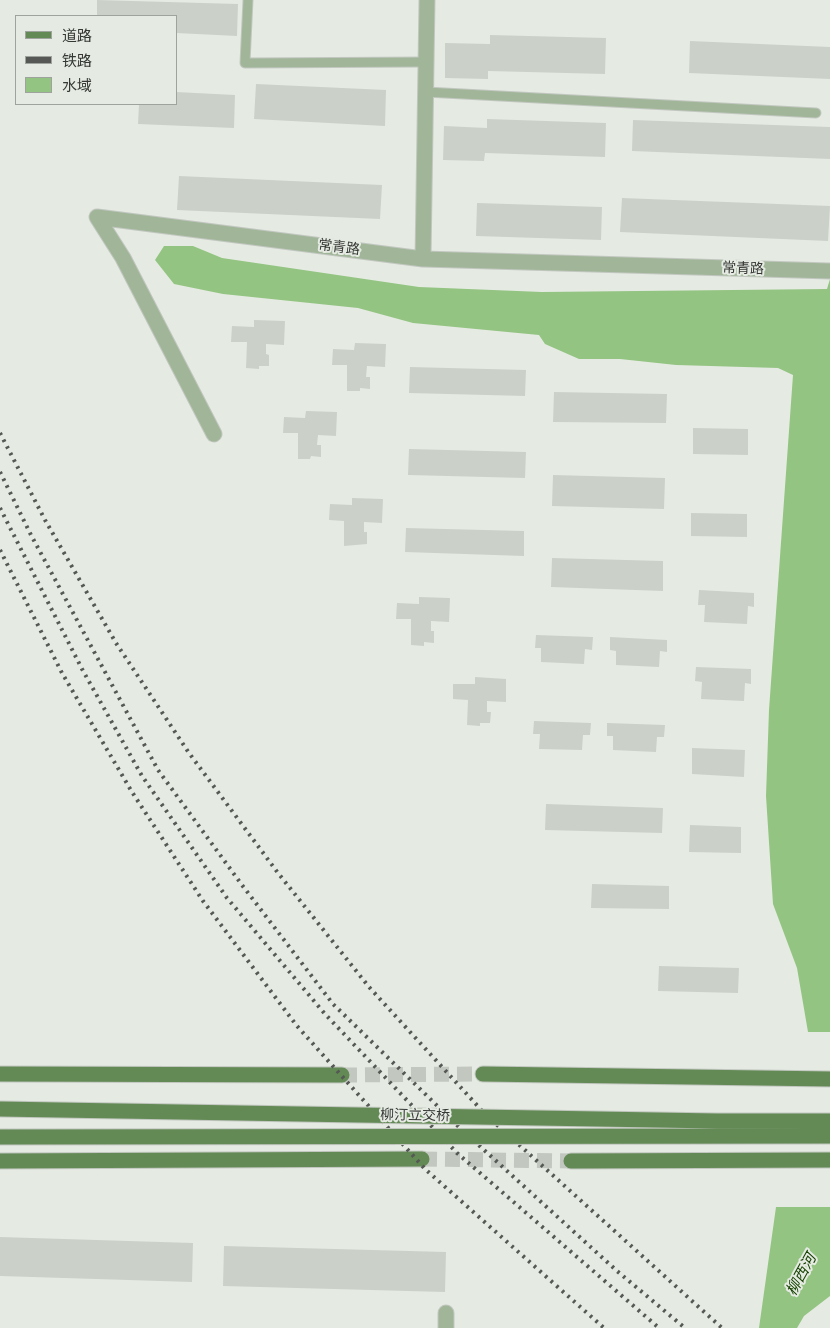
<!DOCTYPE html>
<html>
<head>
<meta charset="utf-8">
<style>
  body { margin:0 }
  #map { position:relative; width:830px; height:1328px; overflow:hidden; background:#e5ebe3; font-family:"DejaVu Sans","Noto Sans SC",sans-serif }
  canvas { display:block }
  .legend { position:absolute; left:15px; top:15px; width:162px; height:90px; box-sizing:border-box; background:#e5ebe3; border:1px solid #9fa39d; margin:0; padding:6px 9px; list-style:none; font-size:15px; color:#363835 }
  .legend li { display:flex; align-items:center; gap:10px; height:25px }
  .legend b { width:25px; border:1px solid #9fa39d }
</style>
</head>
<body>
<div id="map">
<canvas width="830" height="1328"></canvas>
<ul class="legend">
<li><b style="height:6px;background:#638a55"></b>道路</li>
<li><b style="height:6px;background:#555854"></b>铁路</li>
<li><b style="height:14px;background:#94c482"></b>水域</li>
</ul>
</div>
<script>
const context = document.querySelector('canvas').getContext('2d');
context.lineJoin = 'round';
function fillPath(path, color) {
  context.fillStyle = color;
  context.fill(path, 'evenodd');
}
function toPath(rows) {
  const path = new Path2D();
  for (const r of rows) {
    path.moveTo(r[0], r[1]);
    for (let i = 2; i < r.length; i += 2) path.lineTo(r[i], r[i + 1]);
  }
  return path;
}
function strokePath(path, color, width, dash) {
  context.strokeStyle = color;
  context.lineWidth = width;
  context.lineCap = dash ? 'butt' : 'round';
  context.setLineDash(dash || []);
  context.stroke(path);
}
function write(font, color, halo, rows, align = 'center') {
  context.font = font + ' "DejaVu Sans","Noto Sans SC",sans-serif';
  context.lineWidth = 4;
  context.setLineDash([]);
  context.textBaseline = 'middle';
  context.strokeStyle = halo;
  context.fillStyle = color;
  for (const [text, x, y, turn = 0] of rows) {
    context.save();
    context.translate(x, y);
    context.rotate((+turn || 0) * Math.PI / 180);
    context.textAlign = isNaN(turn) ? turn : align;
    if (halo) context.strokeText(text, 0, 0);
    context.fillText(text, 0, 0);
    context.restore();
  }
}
const water = toPath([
  [164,246,193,246,222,258,419,287,542,292,827,289,830,279,830,1032,808,1032,797,968,773,904,766,796,769,710,793,375,778,368,676,365,620,359,579,359,545,344,539,335,413,323,358,308,223,294,174,284,155,260],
  [776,1207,830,1207,830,1296,804,1316,797,1328,759,1328]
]);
const building = toPath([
  [97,0,238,4,237,36,176,33,176,16,97,16],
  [490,35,606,38,605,74,488,71,488,79,445,78,445,43,490,44],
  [690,41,830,47,830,79,689,73],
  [256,84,386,90,385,126,254,119],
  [176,92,235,95,234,128,138,124,139,104,176,104],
  [487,119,606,123,605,157,485,153,484,161,443,160,444,126,487,128],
  [633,120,830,127,830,159,632,151],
  [179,176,382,185,380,219,177,210],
  [622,198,830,206,828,241,620,232],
  [477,203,602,207,601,240,476,236],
  [254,320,285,321,284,345,266,344,266,354,269,355,269,366,259,366,259,369,246,368,247,342,231,342,232,326,254,327],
  [355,343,386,344,385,367,367,366,366,377,370,377,370,389,360,388,360,391,347,391,347,365,332,365,333,349,354,350],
  [410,367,526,370,525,396,409,393],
  [554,392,667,394,666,423,553,422],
  [306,411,337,412,336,436,318,435,317,445,321,445,321,457,311,456,310,459,298,459,298,433,283,433,284,417,305,418],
  [693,428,748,429,748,455,693,454],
  [409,449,526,452,525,478,408,475],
  [553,475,665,478,664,509,552,506],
  [352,498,383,499,382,523,364,522,364,532,367,532,367,544,344,546,344,521,329,520,330,504,352,505],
  [691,513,747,514,747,537,691,536],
  [406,528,524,531,524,556,405,552],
  [552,558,663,561,663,591,551,587],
  [699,590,754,593,754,607,748,606,747,624,704,622,705,605,698,605],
  [419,597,450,598,449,622,431,621,431,631,434,631,434,643,424,642,424,646,411,645,411,619,396,619,397,603,419,604],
  [536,635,593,637,592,650,585,649,584,664,541,662,541,648,535,648],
  [610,637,667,640,667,652,660,651,659,667,616,665,616,651,610,650],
  [696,667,751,669,751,684,745,683,744,701,701,699,702,682,695,681],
  [475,677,506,679,506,702,487,701,487,712,491,712,490,723,480,723,480,726,467,725,468,700,453,699,453,684,475,684],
  [534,721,591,723,590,735,583,735,582,750,539,749,540,734,533,734],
  [607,723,665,725,664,737,657,737,656,752,613,750,613,736,607,736],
  [692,748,745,750,744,777,692,774],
  [546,804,663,808,662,833,545,830],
  [690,825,741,827,741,853,689,852],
  [592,884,669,886,669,909,591,908],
  [659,966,739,968,738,993,658,991],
  [0,1237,193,1243,192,1282,0,1276],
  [224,1246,446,1252,445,1292,223,1286]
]);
const primaryTunnel = toPath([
  [342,1075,483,1074],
  [422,1159,571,1161]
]);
const service = toPath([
  [248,0,245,63,426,62],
  [426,92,816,113]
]);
const minor = toPath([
  [423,259,427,0],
  [214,434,123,258,97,217,423,259,830,271],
  [446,1328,446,1313]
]);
const primary = toPath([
  [0,1074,342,1075],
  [483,1074,830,1079],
  [0,1161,422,1159],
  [571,1161,830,1160]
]);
const rail = toPath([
  [0,433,45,520,116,643,189,753,278,873,369,987,485,1114,722,1328],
  [0,472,31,535,158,770,242,885,333,1004,461,1129,617,1271,685,1328],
  [0,508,82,669,142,776,227,898,325,1014,457,1153,659,1328],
  [0,550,62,673,132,792,203,901,297,1026,425,1169,604,1328]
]);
const primaryBridge = toPath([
  [0,1109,717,1121,830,1121],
  [0,1137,830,1136]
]);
const streetNames = [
  ["常青路",339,248,7],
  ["常青路",743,269,2],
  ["柳汀立交桥",415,1116,1]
];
const waterNames = [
  ["柳西河",802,1275,-61]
];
fillPath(water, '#94c482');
fillPath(building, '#cbd1c9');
strokePath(primaryTunnel, '#c2c7c0', 15, [15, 8]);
strokePath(service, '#c2c7c0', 11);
strokePath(minor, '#c2c7c0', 17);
strokePath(primary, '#c2c7c0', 17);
strokePath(service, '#a1b699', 9);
strokePath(minor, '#a1b699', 15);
strokePath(primary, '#638a55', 15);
strokePath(rail, '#555854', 4, [2.5, 5]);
strokePath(primaryBridge, '#c2c7c0', 17, []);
strokePath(primaryBridge, '#638a55', 15);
write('14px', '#363835', '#e5ebe3', streetNames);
write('italic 15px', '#174300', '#e5ebe3', waterNames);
</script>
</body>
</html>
